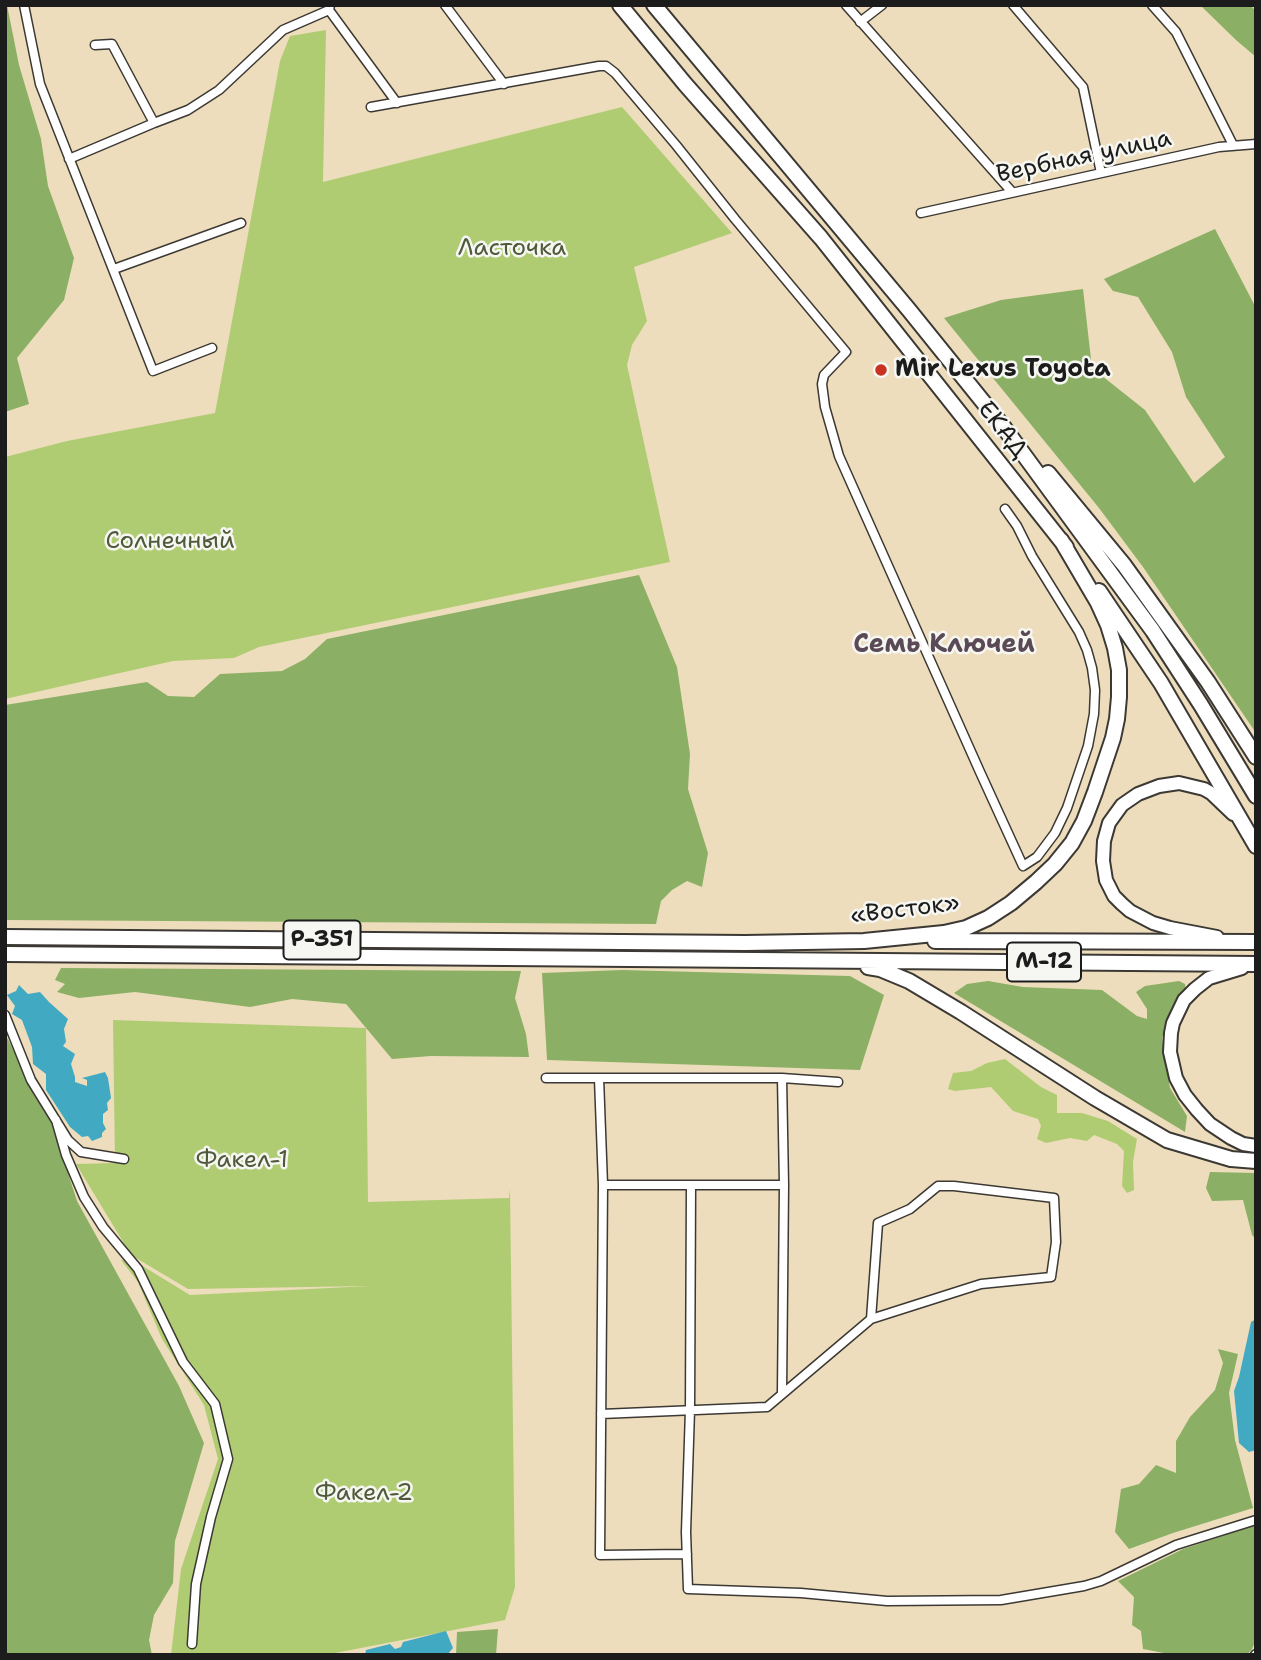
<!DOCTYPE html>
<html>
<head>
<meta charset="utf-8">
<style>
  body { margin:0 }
  #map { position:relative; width:1261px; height:1660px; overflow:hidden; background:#eeddbc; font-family:"Shantell Sans",sans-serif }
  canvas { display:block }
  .frame { position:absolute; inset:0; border:7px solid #1c1c1c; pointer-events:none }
</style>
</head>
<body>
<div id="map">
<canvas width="1261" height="1660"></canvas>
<div class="frame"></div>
</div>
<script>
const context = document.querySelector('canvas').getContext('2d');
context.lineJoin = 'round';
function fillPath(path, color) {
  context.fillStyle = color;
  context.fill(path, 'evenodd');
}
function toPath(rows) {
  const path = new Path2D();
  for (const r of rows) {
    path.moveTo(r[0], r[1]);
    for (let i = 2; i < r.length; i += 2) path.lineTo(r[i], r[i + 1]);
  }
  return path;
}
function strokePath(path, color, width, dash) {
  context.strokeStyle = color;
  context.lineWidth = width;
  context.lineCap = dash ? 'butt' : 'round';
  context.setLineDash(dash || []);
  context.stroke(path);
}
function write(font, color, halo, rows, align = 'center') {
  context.font = font + ' "Shantell Sans",sans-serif';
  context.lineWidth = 5;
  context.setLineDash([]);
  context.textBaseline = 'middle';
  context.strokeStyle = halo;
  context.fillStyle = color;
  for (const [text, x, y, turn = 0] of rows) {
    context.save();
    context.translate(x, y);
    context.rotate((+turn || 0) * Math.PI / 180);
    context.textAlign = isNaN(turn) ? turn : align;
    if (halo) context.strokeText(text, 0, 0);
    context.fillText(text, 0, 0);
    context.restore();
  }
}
const green = toPath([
  [326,30,323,182,622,107,732,233,634,267,647,321,632,345,627,365,670,562,259,647,234,658,173,661,5,699,5,457,67,441,215,413,280,61,290,36],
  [113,1020,366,1028,368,1202,509,1198,510,1189,515,1587,505,1620,325,1655,171,1655,181,1569,218,1459,204,1405,162,1339,138,1282,121,1260,136,1262,190,1295,369,1286,188,1289,131,1255,76,1164,115,1163],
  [1005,1059,1041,1087,1057,1095,1057,1113,1082,1113,1108,1121,1137,1139,1133,1162,1134,1190,1127,1193,1122,1186,1124,1151,1117,1144,1094,1135,1087,1141,1070,1138,1046,1143,1037,1139,1041,1126,1038,1119,1013,1111,991,1087,955,1091,948,1089,953,1073,971,1071,987,1063]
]);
const forest = toPath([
  [5,5,7,5,19,65,41,139,48,186,74,258,64,300,17,358,29,404,5,412],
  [1200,5,1250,5,1256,11,1256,57,1236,40],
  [1215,229,1256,308,1256,733,1143,567,1099,508,944,318,1001,300,1083,289,1092,368,1145,410,1194,483,1225,457,1186,397,1172,352,1138,297,1113,291,1104,279],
  [639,575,677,667,690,754,688,789,708,853,702,887,687,881,672,890,661,901,656,924,5,920,5,705,147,682,168,696,194,697,220,674,282,671,305,659,327,639],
  [61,968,521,971,515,998,526,1034,529,1057,431,1056,392,1059,346,1004,292,999,250,1007,135,992,79,998,57,992,65,984,55,980],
  [622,970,850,976,884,995,860,1070,547,1060,542,973],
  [988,981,1023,987,1102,990,1137,1016,1147,1019,1147,1009,1136,992,1145,986,1179,981,1185,984,1186,993,1178,998,1162,1038,1170,1088,1187,1116,1185,1132,954,993,967,984],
  [5,1034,51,1120,77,1201,179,1386,204,1443,175,1541,173,1583,154,1615,149,1640,152,1655,5,1655],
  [1210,1172,1256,1173,1256,1239,1252,1235,1243,1200,1212,1201,1206,1188],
  [1218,1349,1238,1354,1229,1393,1235,1440,1253,1508,1173,1533,1129,1549,1115,1532,1121,1489,1139,1484,1156,1465,1176,1473,1176,1441,1190,1417,1215,1390,1223,1363],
  [1256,1525,1256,1640,1252,1649,1247,1655,1174,1655,1143,1649,1141,1631,1132,1625,1134,1597,1118,1581,1183,1549],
  [498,1629,496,1655,456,1655,457,1632]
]);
const water = toPath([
  [19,985,28,994,40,992,49,1002,68,1019,64,1029,66,1042,63,1046,75,1054,71,1064,75,1077,75,1082,87,1086,87,1080,82,1078,105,1072,108,1078,111,1098,107,1103,108,1110,103,1114,103,1123,106,1129,102,1133,102,1137,92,1141,88,1136,82,1137,70,1127,46,1090,46,1074,33,1064,32,1047,22,1020,12,1014,15,1006,7,995,16,991],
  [1256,1319,1256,1450,1249,1452,1239,1443,1234,1391,1239,1377,1251,1322],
  [446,1631,453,1648,447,1655,365,1655,366,1650,390,1644,395,1649,401,1647,403,1642]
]);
const street = toPath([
  [24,5,40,84,153,371,212,348],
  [330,5,329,10,397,103],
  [445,5,504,84],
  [846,5,1012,192],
  [1013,5,1083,87,1101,173],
  [1152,5,1176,32,1233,145],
  [860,22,882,5],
  [95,45,112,44,154,123],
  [371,107,599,66,606,66,615,73,676,145,735,219,846,352,824,375,822,384,825,407,839,456,980,772,1023,866,1037,857,1055,833,1067,808,1088,746,1094,714,1095,690,1092,668,1087,650,1079,632,1032,556,1017,526,1005,509],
  [69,159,154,123,188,110,219,90,283,30,329,10],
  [921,213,1219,147,1256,144],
  [114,269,241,223],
  [5,1015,31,1080,68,1140,81,1152,124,1159],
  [546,1078,782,1078,838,1082],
  [599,1078,603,1185,600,1555,687,1554],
  [56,1120,66,1155,84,1197,103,1227,138,1269,183,1362,215,1404,228,1459,211,1517,196,1584,192,1644],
  [603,1185,784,1185],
  [691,1186,690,1410,686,1532,688,1589,801,1593,887,1601,1001,1600,1084,1586,1101,1581,1176,1545,1256,1520],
  [782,1392,784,1185,782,1078],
  [601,1414,767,1407,871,1319,981,1284,1051,1277,1056,1242,1054,1198,954,1186,938,1186,910,1209,878,1223,871,1319],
  [1255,1655,1256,1654]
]);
const primary = toPath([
  [1217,937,1170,928,1153,923,1130,911,1122,904,1114,896,1106,880,1103,861,1104,841,1109,823,1122,805,1138,794,1159,786,1179,783,1204,789,1211,793,1233,814],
  [1242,968,1209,978,1195,989,1184,1000,1173,1023,1171,1033,1170,1052,1176,1078,1185,1095,1197,1110,1210,1124,1231,1138,1243,1144,1256,1146]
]);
const highway = toPath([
  [620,5,685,84,821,238,1066,547],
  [654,5,909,310,1005,429,1153,631,1201,705,1256,796],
  [1048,473,1124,565,1208,682,1256,757],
  [1099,591,1161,683,1256,846],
  [5,937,745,943,864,941,944,933,966,928,988,918,1011,903,1036,882,1055,864,1072,843,1084,821,1095,792,1113,738,1117,719,1119,697,1119,670,1115,648,1108,625,1098,603,1061,540],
  [935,941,1256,942],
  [5,954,1256,964],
  [868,967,880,969,909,981,961,1012,1095,1098,1167,1140,1231,1159,1256,1161]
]);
const markers = [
  [881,370,7,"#c8321e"]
];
const shields = [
  [322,940,77],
  [1044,962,74]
];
const shieldNames = [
  ["Р-351",322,940],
  ["М-12",1044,962]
];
const streetNames = [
  ["Вербная улица",1084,157,-12],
  ["ЕКАД",1002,430,52],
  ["«Восток»",905,910,-7]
];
const parkNames = [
  ["Ласточка",512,249],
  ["Солнечный",170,542],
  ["Факел-1",242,1161],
  ["Факел-2",364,1494]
];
const poiNames = [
  ["Mir Lexus Toyota",895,370]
];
const neighbourhoodNames = [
  ["Семь Ключей",944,645]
];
fillPath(green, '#afcc73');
fillPath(forest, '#8bb065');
fillPath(water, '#42a9c2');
strokePath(street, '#3c3934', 11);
strokePath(primary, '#3c3934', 16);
strokePath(highway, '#3c3934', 18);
strokePath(street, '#fff', 8);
strokePath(primary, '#fff', 12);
strokePath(highway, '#fff', 14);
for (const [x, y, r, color] of markers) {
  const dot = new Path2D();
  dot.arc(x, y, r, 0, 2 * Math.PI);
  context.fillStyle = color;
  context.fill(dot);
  strokePath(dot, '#f6f6f2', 2.5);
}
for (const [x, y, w] of shields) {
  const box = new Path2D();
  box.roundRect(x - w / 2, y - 19.5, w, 39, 5);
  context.fillStyle = '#f6f6f2';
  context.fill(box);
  strokePath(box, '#1c1c1c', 2);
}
write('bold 23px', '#1c1c1c', null, shieldNames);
write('24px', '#1c1c1c', '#f6f6f2', streetNames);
write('24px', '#4f5a3a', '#f6f6f2', parkNames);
write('bold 24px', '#1c1c1c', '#f6f6f2', poiNames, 'left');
write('bold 26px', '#594a55', '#f6f6f2', neighbourhoodNames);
</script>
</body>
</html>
